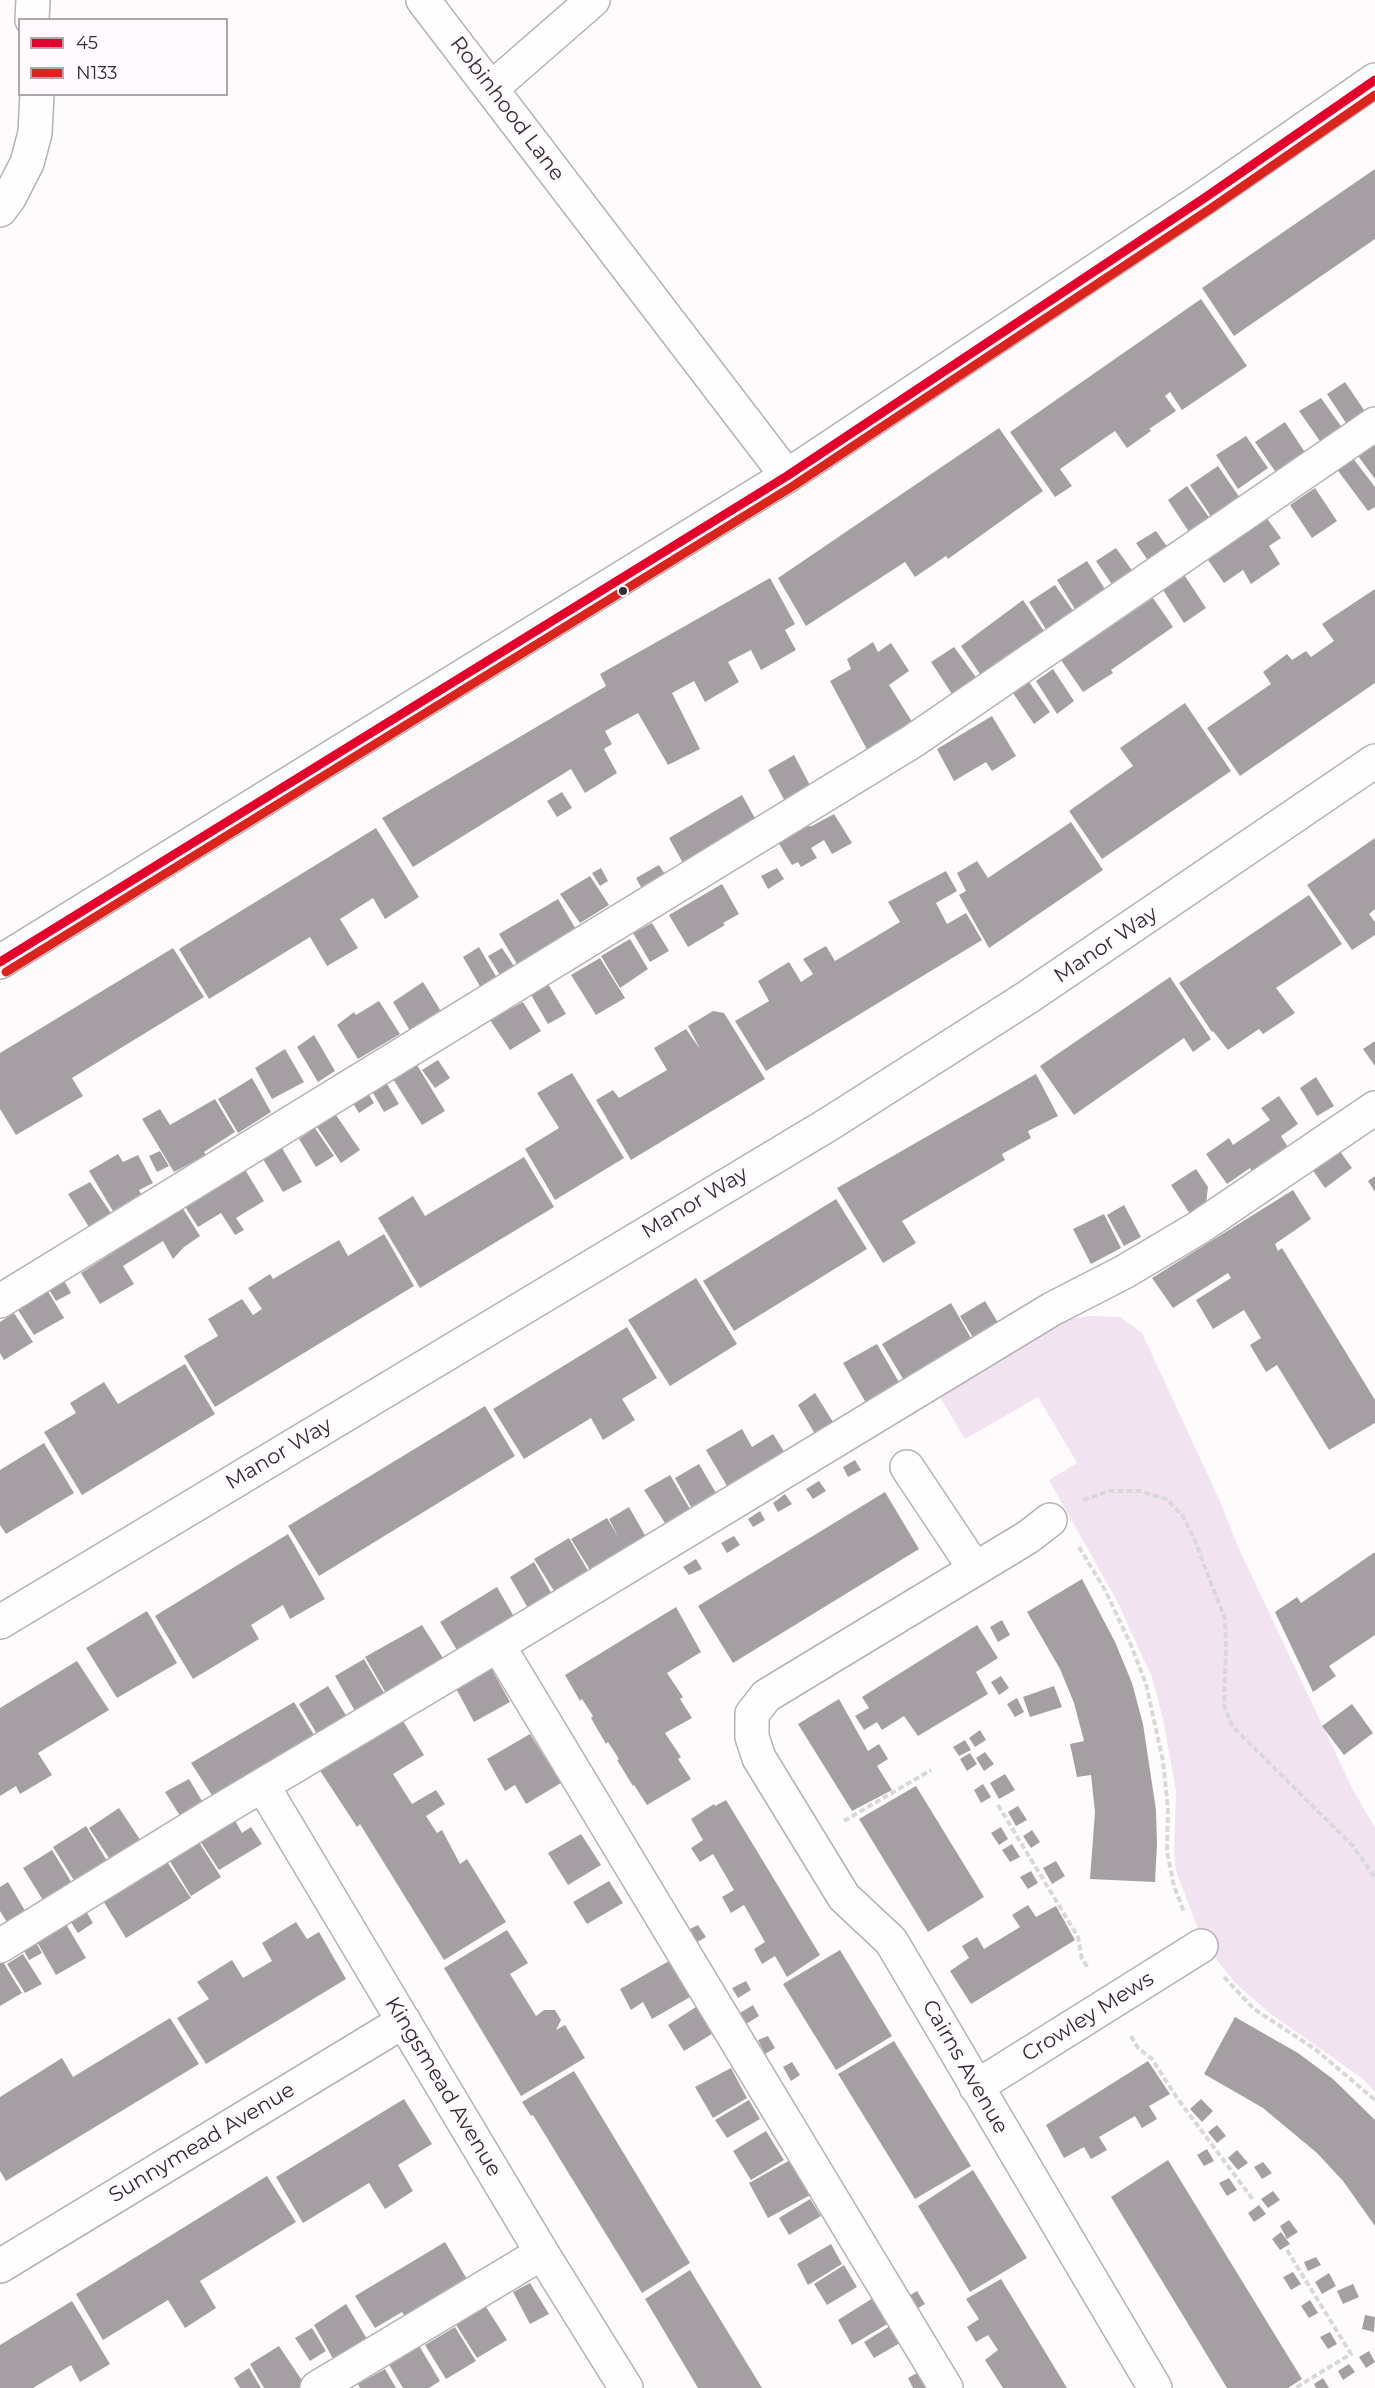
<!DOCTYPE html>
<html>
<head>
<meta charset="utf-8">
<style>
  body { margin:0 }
  #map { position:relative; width:1375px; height:2388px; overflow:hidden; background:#fefbfd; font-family:Montserrat,sans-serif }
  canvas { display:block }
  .legend { position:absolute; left:18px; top:18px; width:210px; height:78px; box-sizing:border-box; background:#fffafe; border:2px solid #aea8ad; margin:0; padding:8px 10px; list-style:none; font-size:18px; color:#352c34 }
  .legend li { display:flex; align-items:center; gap:12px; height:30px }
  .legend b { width:30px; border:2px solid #aea8ad }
</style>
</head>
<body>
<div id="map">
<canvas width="1375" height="2388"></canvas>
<ul class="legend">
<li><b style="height:8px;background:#e4002b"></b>45</li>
<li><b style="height:8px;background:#dc241f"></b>N133</li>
</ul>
</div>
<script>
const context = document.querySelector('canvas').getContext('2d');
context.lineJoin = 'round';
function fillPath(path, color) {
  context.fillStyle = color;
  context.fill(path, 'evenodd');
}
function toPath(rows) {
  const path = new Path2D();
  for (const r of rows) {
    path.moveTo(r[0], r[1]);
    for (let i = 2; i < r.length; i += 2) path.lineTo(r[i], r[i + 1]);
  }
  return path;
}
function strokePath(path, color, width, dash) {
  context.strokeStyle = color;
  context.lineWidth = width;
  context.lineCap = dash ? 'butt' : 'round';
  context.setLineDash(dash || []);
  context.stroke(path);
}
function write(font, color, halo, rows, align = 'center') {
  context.font = font + ' Montserrat,sans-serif';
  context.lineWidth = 6;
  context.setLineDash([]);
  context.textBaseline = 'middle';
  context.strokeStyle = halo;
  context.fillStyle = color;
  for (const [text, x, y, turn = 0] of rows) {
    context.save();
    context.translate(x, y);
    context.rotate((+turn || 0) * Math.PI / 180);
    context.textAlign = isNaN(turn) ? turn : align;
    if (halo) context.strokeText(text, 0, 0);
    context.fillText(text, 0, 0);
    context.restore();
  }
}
const green = toPath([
  [1091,1316,1120,1317,1142,1333,1219,1499,1239,1549,1353,1790,1375,1828,1375,2092,1363,2079,1271,2014,1236,1984,1213,1955,1197,1926,1176,1871,1174,1853,1176,1791,1163,1719,1152,1677,1117,1601,1049,1480,1077,1463,1038,1397,965,1439,938,1394,1061,1320]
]);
const building = toPath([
  [1375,169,1375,239,1234,336,1202,288],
  [1201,299,1247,366,1182,410,1170,392,1165,396,1176,411,1149,429,1151,431,1127,448,1115,431,1060,469,1072,486,1055,497,1010,432],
  [1345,382,1364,410,1346,423,1327,394],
  [1321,398,1343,429,1322,444,1299,411],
  [1285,422,1306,454,1277,474,1255,442],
  [999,428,1043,491,948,559,946,556,915,577,905,562,806,626,778,578],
  [1246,436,1268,468,1238,489,1216,455],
  [1375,445,1375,479,1358,456],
  [1352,457,1375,487,1375,507,1368,511,1336,468],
  [1218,466,1240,498,1212,518,1190,485],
  [1187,486,1211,520,1191,535,1168,500],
  [1315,488,1337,521,1312,538,1290,505],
  [1266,517,1281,538,1269,546,1280,564,1251,584,1243,570,1224,583,1208,560],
  [1156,531,1171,552,1151,565,1136,543],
  [1116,548,1134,573,1113,586,1096,561],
  [1087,561,1108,594,1078,614,1057,580],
  [1185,576,1206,608,1184,623,1163,590],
  [770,578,795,624,785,630,796,650,761,670,751,650,728,662,739,682,705,702,694,681,672,693,700,749,668,765,638,713,605,731,612,744,604,749,617,773,585,793,571,769,413,867,382,818,606,686,600,674],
  [1055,585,1074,612,1047,631,1029,602],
  [1375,589,1375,683,1240,776,1207,728,1271,684,1263,672,1287,654,1292,660,1306,651,1311,657,1334,641,1322,624],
  [1153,598,1173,627,1111,670,1113,673,1083,692,1059,657,1088,636,1091,640],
  [1023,600,1046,634,982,677,961,646],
  [873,642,878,652,891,643,909,671,889,685,916,728,871,757,830,681,851,669,847,659],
  [954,647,978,680,954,697,931,662],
  [1053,669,1074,701,1057,714,1036,681],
  [1029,682,1050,712,1034,724,1013,693],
  [1185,703,1231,771,1102,859,1069,811,1133,766,1120,748],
  [992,716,1016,756,992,771,986,762,954,781,937,749],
  [794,755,812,789,786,803,768,770],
  [562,792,572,808,557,817,547,801],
  [742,795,756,820,683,863,669,838],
  [834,814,852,843,832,854,824,840,811,848,817,858,801,867,798,862,792,865,776,839,799,827,812,826],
  [1071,822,1103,870,989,948,959,895,966,891,957,873,977,861,988,878],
  [376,828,419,897,385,919,373,898,340,919,358,948,327,966,310,937,209,999,179,949],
  [1375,838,1375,909,1369,914,1375,922,1375,935,1352,950,1307,885],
  [659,865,668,879,645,894,636,878],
  [601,868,608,881,600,886,592,873],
  [777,868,784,879,768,889,761,876],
  [946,871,957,891,936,903,947,924,966,913,982,940,766,1071,735,1021,769,1001,758,981,789,962,801,982,813,974,803,959,826,946,835,961,900,922,888,902],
  [590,876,609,905,580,923,560,894],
  [722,884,739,914,723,923,725,925,688,947,669,915],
  [1309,895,1342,944,1276,988,1295,1013,1263,1034,1259,1029,1228,1050,1213,1031,1212,1032,1179,983],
  [558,899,577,931,517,964,499,934],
  [652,923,669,951,650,962,633,933],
  [630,939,648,969,620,988,601,956],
  [479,947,497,978,481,988,463,957],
  [173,948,204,997,72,1078,83,1096,16,1135,0,1109,0,1053],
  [502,948,514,966,500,975,488,956],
  [600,958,625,998,596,1015,571,975],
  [1170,977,1211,1039,1193,1052,1184,1038,1074,1115,1040,1066],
  [423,982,444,1016,412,1034,393,1002],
  [548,984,566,1014,548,1024,531,995],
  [379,1001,400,1034,358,1059,337,1025,354,1012,356,1015],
  [523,1002,541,1031,510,1050,490,1020],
  [713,1011,724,1013,765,1079,631,1160,596,1100,613,1090,619,1098,667,1070,654,1048,686,1029,700,1049,688,1026],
  [314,1035,335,1071,318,1082,297,1047],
  [1375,1041,1375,1066,1363,1049],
  [285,1049,304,1082,272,1099,255,1068],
  [438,1060,450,1078,435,1088,422,1070],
  [417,1065,445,1111,422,1125,393,1079],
  [572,1073,624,1158,555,1200,525,1149,559,1128,537,1093],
  [1036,1074,1058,1116,1028,1131,1031,1138,1002,1154,1005,1160,902,1221,916,1243,883,1263,837,1188],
  [1316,1077,1334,1106,1317,1116,1300,1088],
  [252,1078,271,1112,238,1133,218,1099],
  [387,1084,399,1104,384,1112,373,1093],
  [365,1088,374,1103,359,1113,349,1097],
  [1279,1096,1298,1124,1281,1136,1288,1147,1252,1172,1250,1168,1227,1184,1206,1154,1229,1138,1233,1145,1270,1120,1261,1108],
  [215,1099,235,1132,204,1152,206,1155,174,1172,142,1119,160,1109,170,1125],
  [336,1115,360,1150,341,1163,317,1127],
  [315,1128,334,1156,316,1167,299,1139],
  [282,1148,302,1182,283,1192,263,1159],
  [1339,1150,1352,1168,1325,1188,1312,1169],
  [160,1151,169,1166,157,1172,149,1156],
  [118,1154,123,1162,138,1155,153,1183,139,1190,141,1194,113,1211,89,1171],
  [524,1157,554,1207,420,1288,378,1218,413,1196,425,1216],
  [244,1168,264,1201,236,1218,244,1230,235,1235,221,1213,198,1227,182,1202],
  [1196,1169,1208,1187,1206,1204,1190,1214,1171,1185],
  [1375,1176,1375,1192,1368,1181],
  [90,1182,111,1213,89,1227,68,1194],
  [1293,1190,1311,1219,1275,1244,1278,1251,1282,1248,1375,1400,1375,1423,1329,1450,1277,1365,1266,1372,1250,1345,1261,1338,1244,1310,1213,1329,1196,1300,1231,1278,1228,1273,1173,1308,1152,1278],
  [836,1199,867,1249,734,1331,703,1281],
  [1124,1205,1141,1237,1124,1246,1107,1215],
  [182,1207,200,1236,184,1247,173,1259,163,1241,123,1266,134,1284,100,1304,81,1273,114,1252,123,1237],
  [1104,1214,1121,1248,1091,1264,1073,1229],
  [384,1234,414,1286,215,1407,184,1356,218,1336,208,1319,242,1299,253,1315,262,1309,248,1288,270,1274,273,1279,339,1240,348,1256],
  [62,1277,71,1293,56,1301,47,1286],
  [696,1278,737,1344,670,1386,628,1320],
  [46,1288,64,1318,34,1335,16,1307],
  [985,1301,1000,1326,975,1341,960,1316],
  [951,1303,971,1338,936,1359,937,1362,905,1382,882,1344],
  [14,1313,33,1342,4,1360,0,1353,0,1322],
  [627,1327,657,1378,622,1399,635,1420,603,1440,591,1418,524,1459,493,1409],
  [877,1344,900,1384,866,1403,843,1363],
  [185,1364,215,1414,82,1495,44,1432,76,1413,70,1403,104,1382,118,1404],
  [815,1393,833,1422,815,1434,798,1405],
  [485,1406,515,1456,319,1576,288,1526],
  [742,1429,752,1447,773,1434,787,1456,730,1491,706,1450],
  [44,1443,74,1493,6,1534,0,1525,0,1470],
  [855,1460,861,1470,848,1477,843,1467],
  [699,1464,716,1493,691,1507,675,1478],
  [670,1475,690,1509,665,1523,644,1490],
  [819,1481,826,1491,813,1499,806,1489],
  [885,1492,919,1549,733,1663,698,1606],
  [785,1494,792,1504,778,1512,773,1503],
  [629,1507,646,1537,593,1575,571,1539,607,1518,619,1538,609,1519],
  [760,1511,765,1520,753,1527,748,1519],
  [288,1534,325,1599,290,1619,283,1605,251,1625,259,1639,193,1679,155,1616],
  [734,1536,740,1545,727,1553,721,1543],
  [569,1538,590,1574,556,1594,534,1559],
  [1375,1552,1375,1635,1329,1666,1336,1676,1313,1692,1275,1612,1297,1597,1301,1603],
  [696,1559,702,1569,689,1575,683,1567],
  [534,1562,553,1596,529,1610,510,1577],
  [1082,1579,1115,1642,1132,1683,1143,1724,1156,1810,1157,1844,1155,1882,1090,1879,1095,1812,1091,1775,1077,1777,1070,1744,1084,1741,1074,1703,1060,1669,1027,1612],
  [497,1587,516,1620,490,1636,487,1631,457,1650,440,1622],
  [676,1607,701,1652,667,1673,683,1697,680,1699,692,1718,665,1733,681,1757,678,1759,691,1779,647,1805,634,1785,633,1786,617,1760,619,1759,608,1742,606,1744,591,1718,593,1716,582,1699,580,1701,565,1675],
  [147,1611,177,1663,117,1698,86,1648],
  [1002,1620,1010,1635,998,1642,990,1627],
  [422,1625,443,1658,387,1695,365,1657],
  [977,1625,998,1658,976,1672,988,1694,918,1736,904,1716,882,1730,877,1722,864,1730,855,1716,869,1708,862,1697],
  [364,1659,384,1693,355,1711,335,1676],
  [77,1661,109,1710,38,1753,52,1775,20,1794,16,1786,0,1796,0,1708],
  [491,1668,510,1702,474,1722,452,1681,471,1670,475,1678],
  [1001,1676,1009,1688,999,1695,991,1682],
  [328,1686,347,1717,317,1734,299,1704],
  [1054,1686,1062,1707,1030,1717,1023,1697],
  [1017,1698,1024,1712,1015,1717,1007,1704],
  [839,1699,868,1751,879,1744,888,1759,877,1766,892,1790,852,1811,798,1724],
  [294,1702,314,1735,247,1776,215,1800,191,1763],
  [1352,1704,1373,1733,1344,1755,1322,1726],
  [398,1713,424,1755,393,1774,412,1804,436,1790,445,1804,426,1816,437,1833,442,1830,460,1864,467,1859,506,1922,444,1960,360,1824,357,1827,315,1763],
  [980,1730,986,1740,975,1747,969,1738],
  [530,1734,561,1783,526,1804,515,1785,505,1791,487,1759],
  [965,1740,971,1750,959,1756,953,1747],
  [985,1752,994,1764,984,1771,976,1758],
  [970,1753,977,1764,967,1771,960,1759],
  [1005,1774,1015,1790,999,1799,990,1783],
  [189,1779,205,1806,182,1819,165,1792],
  [983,1784,991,1797,981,1803,974,1790],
  [916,1786,984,1897,928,1932,859,1819],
  [726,1800,820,1955,787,1977,775,1956,762,1964,754,1949,765,1942,744,1905,731,1913,722,1897,734,1890,713,1854,700,1862,691,1848,703,1840,691,1819,714,1804,715,1806],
  [1018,1806,1027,1820,1016,1826,1008,1812],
  [119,1808,141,1841,111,1861,89,1828],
  [233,1817,242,1833,251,1827,262,1844,219,1870,198,1838],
  [86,1826,107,1861,75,1882,53,1847],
  [1001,1827,1008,1839,999,1845,991,1833],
  [1032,1830,1040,1842,1031,1848,1023,1836],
  [581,1834,601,1865,568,1885,548,1853],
  [197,1839,221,1877,191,1896,168,1858],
  [1012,1844,1020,1857,1010,1862,1002,1850],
  [52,1850,72,1883,43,1900,23,1868],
  [166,1860,191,1898,126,1938,102,1899],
  [1056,1861,1065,1876,1052,1884,1043,1868],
  [1031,1871,1038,1883,1028,1889,1020,1877],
  [609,1881,623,1903,587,1924,573,1902],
  [8,1882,27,1914,8,1924,0,1911,0,1887],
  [1028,1905,1036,1917,1056,1906,1075,1940,971,2004,950,1971,969,1958,962,1946,977,1937,984,1949,1020,1927,1012,1915],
  [84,1908,93,1923,78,1933,68,1918],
  [296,1922,307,1939,319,1932,346,1979,206,2064,177,2018,209,1999,197,1982,232,1960,243,1978,272,1961,262,1943],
  [66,1924,86,1958,56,1975,37,1942],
  [698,1925,706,1937,696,1943,688,1930],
  [507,1930,528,1963,510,1974,536,2016,544,2010,555,2010,561,2020,556,2030,565,2025,585,2058,521,2096,444,1968],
  [34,1939,42,1953,29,1960,22,1947],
  [840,1950,892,2036,836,2070,783,1984],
  [23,1954,42,1984,25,1993,7,1964],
  [0,1957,22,1993,0,2006],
  [669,1961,690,1997,652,2019,643,2002,631,2010,620,1989],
  [746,1981,751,1990,738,1998,732,1988],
  [753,2005,759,2016,746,2024,740,2013],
  [696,2007,712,2034,684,2051,668,2025],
  [1235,2017,1298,2053,1333,2079,1375,2120,1375,2226,1343,2181,1317,2153,1263,2108,1204,2074],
  [170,2018,199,2064,6,2181,0,2171,0,2097,62,2058,73,2077],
  [768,2036,775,2048,765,2054,758,2040],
  [894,2041,971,2166,915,2199,838,2074],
  [1148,2061,1170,2094,1149,2106,1157,2119,1142,2128,1135,2116,1099,2137,1107,2150,1091,2159,1084,2147,1064,2158,1046,2125],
  [792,2062,800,2075,791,2081,783,2067],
  [731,2068,747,2098,713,2118,695,2087],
  [574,2071,690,2263,642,2293,533,2115,531,2116,522,2102],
  [404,2099,432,2144,398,2165,413,2191,385,2209,369,2183,303,2223,276,2177],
  [1201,2099,1213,2111,1202,2122,1190,2109],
  [749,2100,760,2119,727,2138,715,2120],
  [1217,2125,1226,2136,1217,2143,1208,2132],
  [766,2131,784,2160,751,2180,733,2151],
  [1207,2149,1214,2161,1204,2166,1197,2155],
  [1237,2150,1248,2163,1238,2170,1228,2158],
  [792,2159,812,2194,768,2218,749,2183],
  [1168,2160,1302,2379,1288,2388,1227,2388,1111,2197],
  [1263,2162,1272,2173,1262,2179,1254,2167],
  [973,2170,1027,2258,970,2292,918,2206],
  [267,2176,296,2222,200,2281,216,2308,185,2328,168,2300,103,2340,76,2294],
  [1229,2178,1237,2190,1227,2196,1219,2183],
  [1273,2191,1280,2200,1268,2208,1261,2199],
  [810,2199,821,2216,789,2235,779,2218],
  [1259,2205,1266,2214,1254,2222,1248,2213],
  [1289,2220,1298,2232,1287,2239,1280,2226],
  [1281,2232,1290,2244,1280,2250,1272,2239],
  [445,2242,468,2281,405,2317,402,2312,375,2328,355,2296],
  [831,2244,842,2264,808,2285,797,2264],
  [1316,2257,1321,2265,1308,2271,1304,2262],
  [844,2265,857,2287,827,2305,814,2284],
  [690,2270,762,2388,698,2388,645,2299],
  [1293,2272,1301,2284,1291,2290,1283,2277],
  [1329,2273,1336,2286,1322,2294,1315,2282],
  [1001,2279,1067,2388,1003,2388,985,2360,998,2350,988,2335,976,2342,967,2327,979,2319,966,2299],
  [530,2283,549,2314,530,2324,513,2292],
  [1353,2284,1359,2297,1343,2304,1337,2291],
  [917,2291,925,2304,915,2310,907,2297],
  [873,2298,889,2323,852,2345,838,2320],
  [1310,2300,1318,2313,1309,2318,1301,2306],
  [72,2301,110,2364,80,2382,71,2365,33,2388,0,2388,0,2345],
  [483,2302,507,2340,477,2358,453,2320],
  [346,2304,370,2344,336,2364,314,2325],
  [1365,2315,1375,2317,1374,2332,1362,2329],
  [890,2326,900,2343,874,2358,864,2342],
  [455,2327,476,2361,446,2379,425,2345],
  [312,2328,326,2351,310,2361,295,2338],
  [1330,2332,1337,2344,1328,2349,1320,2337],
  [418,2344,440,2381,429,2388,403,2388,388,2363],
  [279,2346,305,2385,300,2388,264,2388,250,2364],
  [1369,2351,1375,2362,1366,2368,1359,2357],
  [1349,2364,1355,2372,1343,2380,1338,2371],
  [249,2368,261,2388,240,2388,234,2378],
  [385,2369,396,2388,360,2388,358,2384],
  [919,2372,928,2388,913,2388,908,2378],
  [1323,2378,1329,2388,1316,2388,1314,2384]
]);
const path = toPath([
  [1083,1500,1109,1491,1140,1491,1166,1499,1182,1515,1193,1536,1225,1619,1226,1647,1224,1705,1232,1726,1353,1846,1375,1878],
  [1079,1547,1105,1590,1131,1645,1146,1684,1163,1761,1168,1809,1167,1852,1174,1886,1184,1912],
  [998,1805,1078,1937,1082,1959,1089,1969],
  [844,1821,931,1770],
  [1224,1977,1254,2009,1315,2049,1375,2100],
  [1131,2036,1138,2048,1152,2059,1177,2098,1254,2201],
  [1287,2250,1351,2354,1295,2388]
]);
const minor = toPath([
  [423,0,787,476],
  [32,20,33,0],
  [492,88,593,0],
  [0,210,9,198,27,163,35,133,37,94],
  [0,1301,913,741,1375,424],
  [907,1467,975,1569],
  [1050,1520,1028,1537,766,1696,752,1714,752,1737,759,1758,844,1897,891,1941,1155,2388],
  [0,1622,829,1124,1028,997,1375,761],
  [498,1645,946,2388],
  [263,1786,542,2253,626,2388],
  [0,1946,214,1814,498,1645,1052,1309,1124,1272,1198,1228,1375,1108],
  [976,2087,1201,1946],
  [0,2266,404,2021],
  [317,2388,542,2253]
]);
const major = toPath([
  [0,962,787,476,1203,199,1375,80]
]);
const bus1 = toPath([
  [0,962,787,476,1203,199,1375,80]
]);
const bus2 = toPath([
  [6,972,793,486,1210,209,1375,95]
]);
const markers = [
  [623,591,5,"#352c34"]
];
const streetNames = [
  ["Robinhood Lane",507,109,53],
  ["Manor Way",1106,945,-34],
  ["Manor Way",695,1203,-31],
  ["Manor Way",279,1454,-31],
  ["Crowley Mews",1088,2017,-32],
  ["Cairns Avenue",965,2067,60],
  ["Kingsmead Avenue",443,2087,59],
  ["Sunnymead Avenue",202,2143,-31]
];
fillPath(green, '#f2e3f0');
fillPath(building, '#a59fa4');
strokePath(minor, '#b6b1b6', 36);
strokePath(major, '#b6b1b6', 36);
strokePath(path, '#d9d8d9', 4, [6, 3]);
strokePath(minor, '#fffeff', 33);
strokePath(major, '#fffeff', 33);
strokePath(bus1, '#e4002b', 9);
strokePath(bus2, '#dc241f', 9);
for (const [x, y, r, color] of markers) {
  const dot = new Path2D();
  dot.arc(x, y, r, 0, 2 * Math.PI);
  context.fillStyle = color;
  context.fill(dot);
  strokePath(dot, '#fffafe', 2);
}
write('21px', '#352c34', '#fffafe', streetNames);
</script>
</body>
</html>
